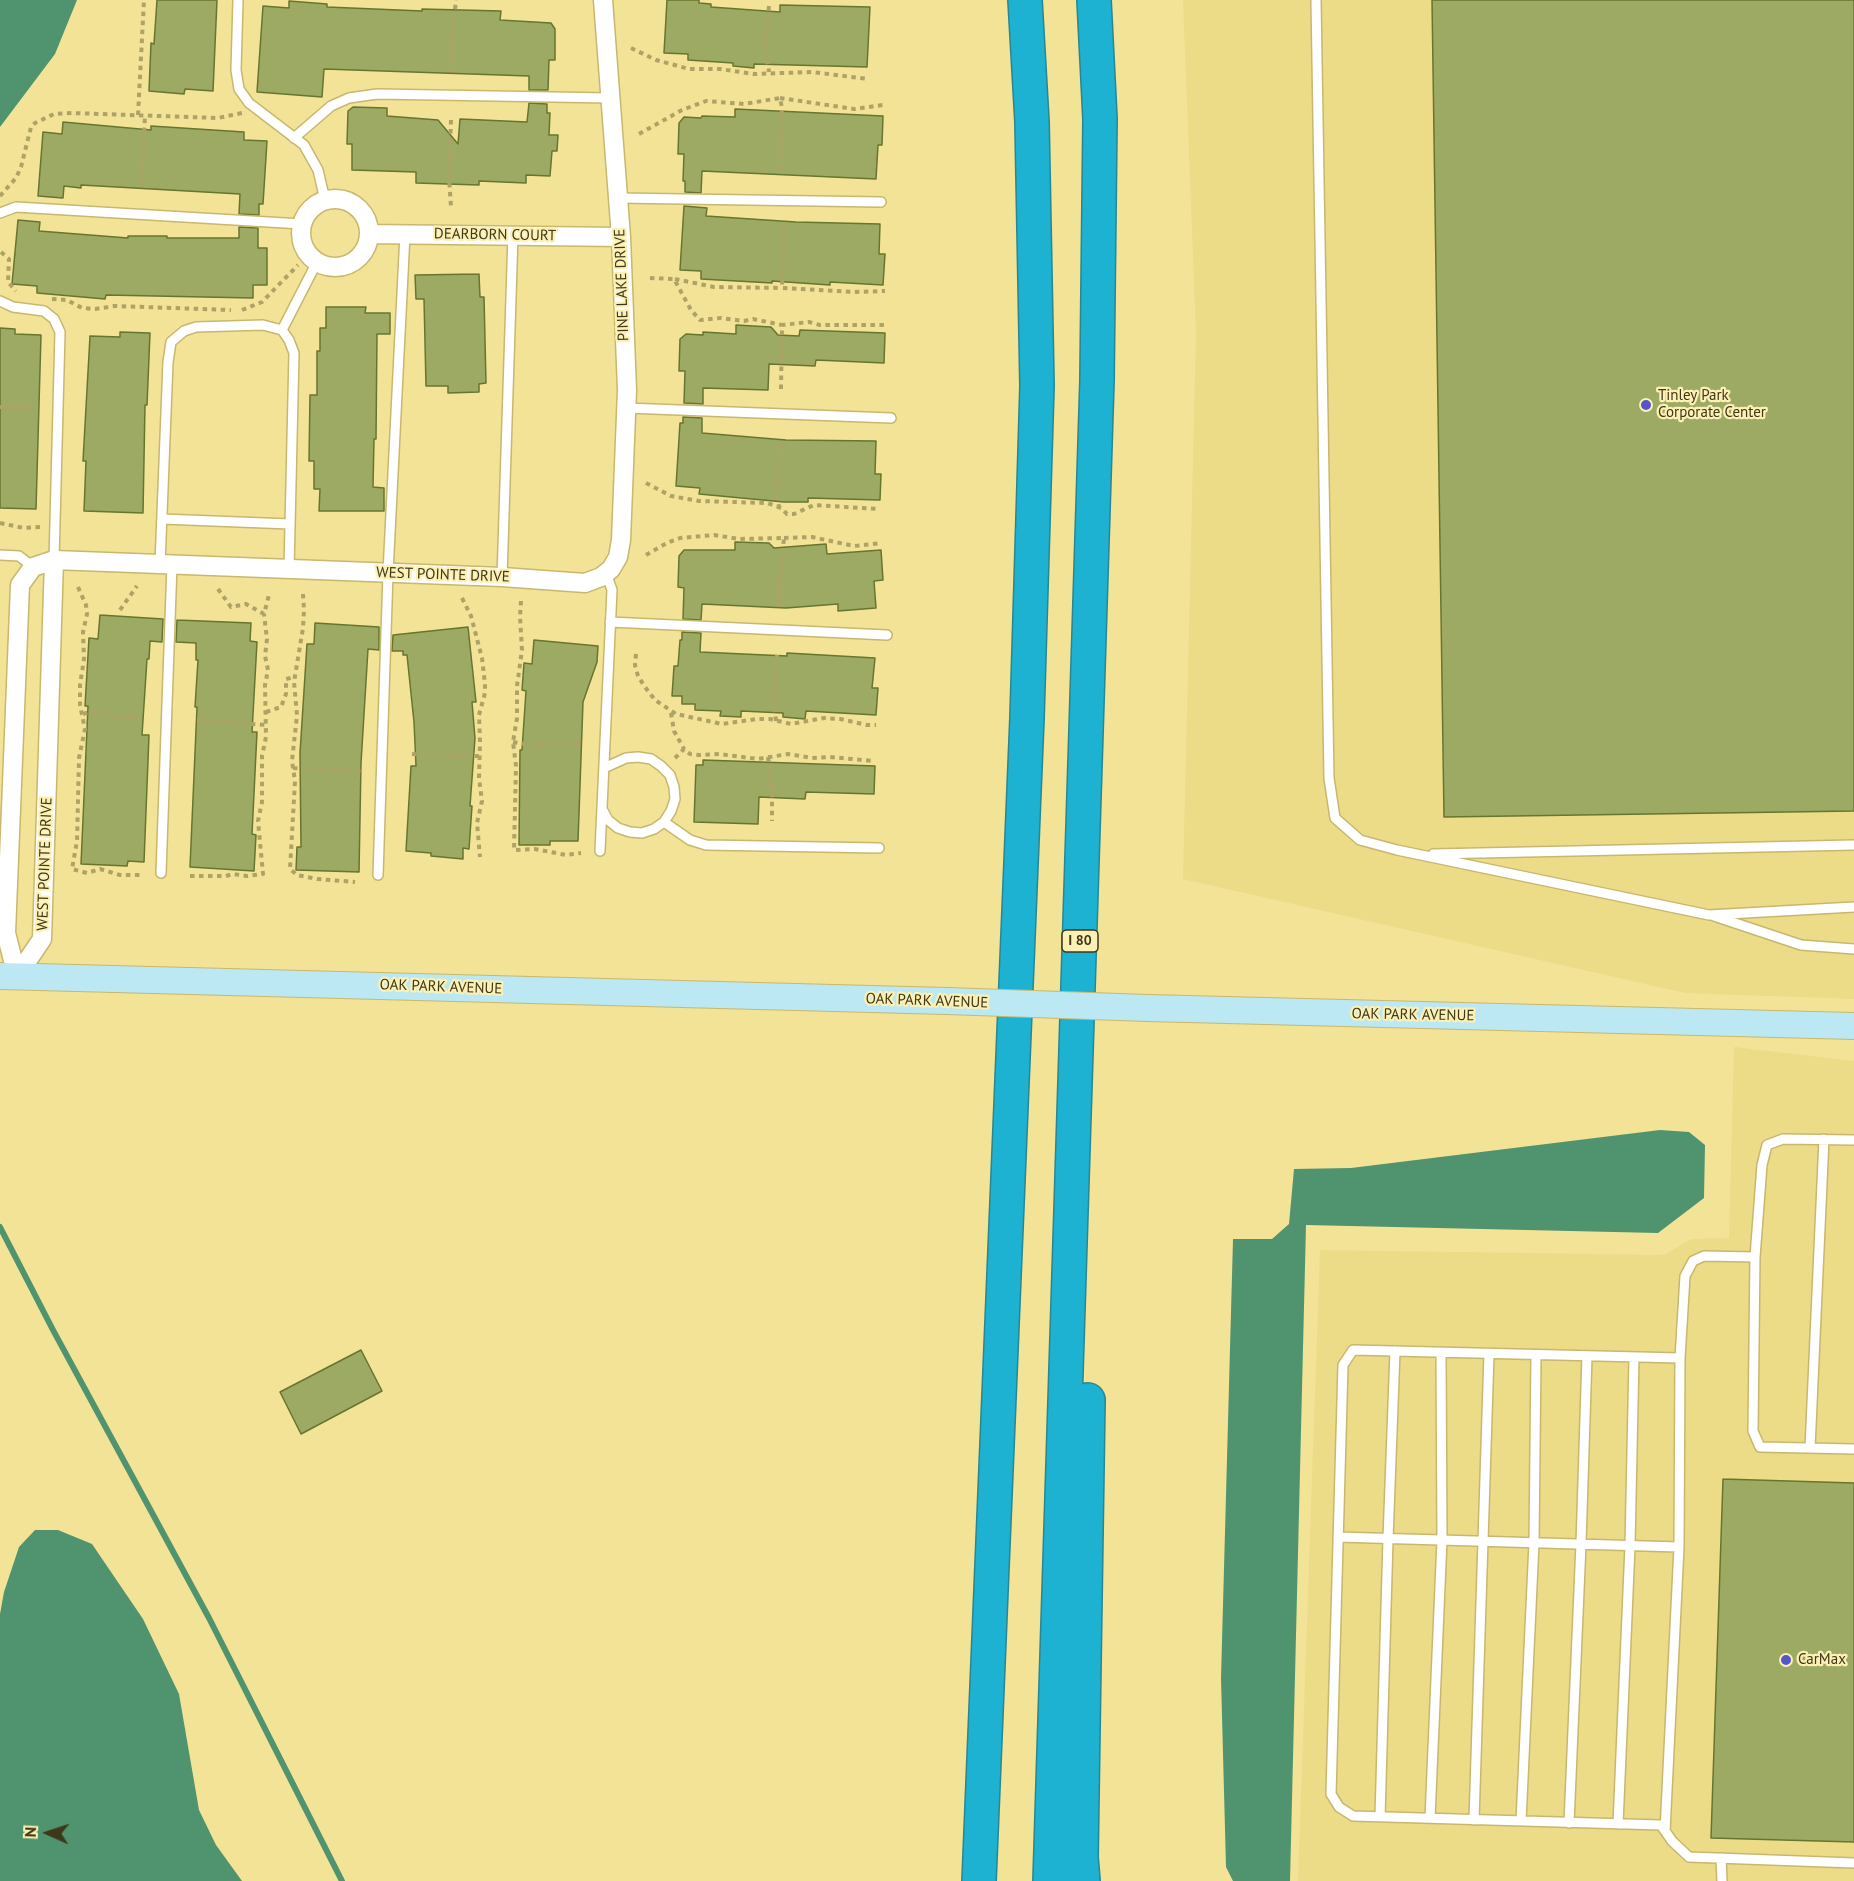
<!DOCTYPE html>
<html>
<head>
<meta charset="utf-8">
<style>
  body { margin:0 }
  #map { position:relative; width:1854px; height:1881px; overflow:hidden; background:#f2e397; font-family:"PT Sans",sans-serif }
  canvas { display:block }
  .north { position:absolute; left:18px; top:1803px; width:60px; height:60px; -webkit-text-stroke:4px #fcf0b4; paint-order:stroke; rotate:273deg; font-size:16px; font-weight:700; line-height:24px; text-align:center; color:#3e3718 }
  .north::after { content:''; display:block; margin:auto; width:21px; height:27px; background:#3e3718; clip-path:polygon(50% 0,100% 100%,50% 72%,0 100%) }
</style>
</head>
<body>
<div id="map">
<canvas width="1854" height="1881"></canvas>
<div class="north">N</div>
</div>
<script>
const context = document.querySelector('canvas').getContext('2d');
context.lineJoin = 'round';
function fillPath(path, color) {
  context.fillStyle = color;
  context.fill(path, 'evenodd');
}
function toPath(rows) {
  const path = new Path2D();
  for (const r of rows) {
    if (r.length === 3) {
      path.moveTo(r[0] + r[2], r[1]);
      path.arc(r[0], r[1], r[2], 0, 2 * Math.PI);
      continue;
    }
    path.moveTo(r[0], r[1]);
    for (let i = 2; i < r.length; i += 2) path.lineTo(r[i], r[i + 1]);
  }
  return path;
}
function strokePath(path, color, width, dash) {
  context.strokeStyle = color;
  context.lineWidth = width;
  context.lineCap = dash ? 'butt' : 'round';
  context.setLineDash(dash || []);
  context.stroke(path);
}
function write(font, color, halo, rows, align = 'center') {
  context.font = font + ' "PT Sans",sans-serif';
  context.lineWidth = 4.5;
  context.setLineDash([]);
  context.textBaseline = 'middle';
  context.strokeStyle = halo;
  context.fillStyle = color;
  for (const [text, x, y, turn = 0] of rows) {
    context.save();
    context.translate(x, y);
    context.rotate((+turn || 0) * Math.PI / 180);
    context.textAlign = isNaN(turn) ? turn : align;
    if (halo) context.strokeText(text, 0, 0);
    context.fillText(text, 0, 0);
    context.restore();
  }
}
const built = toPath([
  [1183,0,1854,0,1854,999,1685,993,1183,879,1196,334],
  [1734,1047,1854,1061,1854,1881,1298,1881,1320,1250,1664,1255,1691,1239,1729,1238]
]);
const water = toPath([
  [0,0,77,0,55,54,0,127],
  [1660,1130,1689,1132,1705,1145,1704,1198,1658,1233,1306,1225,1290,1881,1233,1881,1226,1867,1221,1678,1233,1239,1272,1239,1289,1224,1294,1169,1351,1168],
  [35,1530,58,1530,92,1544,143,1619,179,1694,199,1810,216,1845,242,1881,0,1881,0,1614,4,1592,19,1547]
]);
const stream = toPath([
  [0,1227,53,1330,209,1618,342,1881]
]);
const building = toPath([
  [157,0,217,0,213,91,185,89,184,94,149,91,151,43,154,44,157,0],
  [667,0,699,0,699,3,711,4,711,7,780,12,780,5,870,7,867,67,754,64,754,68,733,66,733,63,688,60,688,54,664,53,667,0],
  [1432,0,1854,0,1854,811,1444,817,1432,0],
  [289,1,327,4,327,7,422,11,422,9,501,11,500,20,551,23,555,29,555,60,549,60,548,90,529,90,529,76,324,69,322,97,257,92,263,6,289,8,289,1],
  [529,103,547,104,547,113,550,113,549,135,558,135,557,151,552,151,550,176,526,175,526,183,479,181,479,185,416,183,416,172,352,170,352,144,347,144,348,111,353,107,387,108,387,116,438,120,458,144,460,119,527,122,529,103],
  [735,109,883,116,882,145,878,145,876,179,702,171,701,193,685,192,685,181,683,181,684,154,678,154,679,123,684,117,701,118,702,116,735,117,735,109],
  [63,122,151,130,151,126,244,132,244,140,267,141,263,204,259,204,259,215,239,214,240,194,81,185,81,188,64,186,63,198,38,196,43,132,62,134,63,122],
  [684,206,707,208,706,216,796,222,880,224,879,254,885,254,883,285,830,282,830,285,772,281,772,283,701,279,701,271,680,270,684,206],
  [18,220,40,222,39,231,128,238,128,236,167,236,167,238,239,238,239,227,258,228,258,248,267,248,267,285,253,285,253,298,106,295,105,299,37,293,37,286,12,284,18,220],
  [479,274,480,297,484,297,486,383,479,384,479,392,448,393,448,386,426,386,424,299,416,299,415,275,479,274],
  [326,307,366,307,365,313,390,313,390,334,377,334,376,439,374,439,373,487,384,488,384,511,319,511,320,489,314,489,314,461,309,461,310,395,317,395,317,351,320,351,320,328,326,328,326,307],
  [736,325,771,327,778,335,799,336,800,330,885,333,884,363,816,360,815,366,769,364,768,390,703,388,703,404,684,403,685,371,679,371,680,339,686,334,703,335,703,332,736,334,736,325],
  [0,328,15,329,15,334,41,335,36,509,0,508,0,328],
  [120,332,150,333,147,405,145,405,143,513,84,511,86,461,83,461,90,336,120,337,120,332],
  [683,417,702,418,702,433,786,440,876,441,875,474,881,474,880,500,808,498,808,502,784,502,699,494,700,488,676,486,680,423,683,423,683,417],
  [735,542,769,543,774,548,826,544,827,554,881,550,883,580,874,581,876,608,838,611,838,604,786,608,702,604,701,620,683,619,684,588,678,587,679,556,684,550,735,550,735,542],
  [100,615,163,619,162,642,150,641,149,659,147,659,142,735,149,735,144,862,128,861,127,866,81,864,88,706,85,706,89,638,98,639,100,615],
  [177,620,251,623,250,641,257,642,252,732,257,732,252,834,256,835,254,871,190,867,197,707,195,707,198,660,196,660,196,643,176,642,177,620],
  [315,623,379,627,379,650,368,649,361,763,359,872,296,870,297,847,301,847,300,753,307,644,314,644,315,623],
  [468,627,476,702,472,702,475,738,470,806,472,806,469,849,463,848,463,859,431,856,431,853,406,851,411,766,416,766,414,722,407,655,403,655,403,651,392,651,393,635,468,627],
  [682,632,701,633,700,652,787,656,787,653,875,658,872,688,878,688,876,715,806,711,805,719,783,717,783,713,741,711,741,717,720,716,721,711,695,710,695,704,682,704,682,696,672,696,674,666,678,666,680,640,682,640,682,632],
  [534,640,598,646,597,662,583,702,578,841,550,841,550,845,519,845,520,750,522,750,526,691,522,690,524,663,532,664,534,640],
  [703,760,875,766,874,794,806,792,805,799,759,797,758,824,694,822,696,765,703,765,703,760],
  [361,1350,382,1391,301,1434,280,1392,361,1350],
  [1723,1479,1854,1483,1854,1842,1711,1838,1723,1479]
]);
const path = toPath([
  [769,6,765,45,769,72],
  [631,48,656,60,689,69,720,69,754,74,812,72,868,79],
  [452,72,452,36,456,0],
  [780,98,854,109,883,105],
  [138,115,144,0],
  [451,120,449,177,451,207],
  [639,134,682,110,706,101,744,104,780,98,782,108,779,173],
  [141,186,145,116],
  [0,196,16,178,21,167,31,127,35,123,54,114,72,113,218,118,242,113],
  [784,226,782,288,854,292,885,291],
  [1,252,9,259,8,282,16,291],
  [650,278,674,279,691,310,700,320,721,318,744,321,753,319,782,325],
  [675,279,714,287,782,288],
  [52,299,67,300,82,308,95,309,115,306,231,310],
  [242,310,262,302,298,265],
  [781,389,782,325,809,322,820,325,887,325],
  [0,407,38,407],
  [779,443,778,483,775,485,779,507],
  [646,483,671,496,699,501,767,503,781,508,787,514,794,514,814,505,878,509],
  [0,523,24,528,41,527],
  [784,538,812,537,854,546,881,543],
  [646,555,667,543,680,538,714,535,739,539,784,538,779,582,779,609],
  [78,587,86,605,87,614,83,632,84,659,80,685,80,705,85,729,79,758,77,841,72,869,87,873,100,869,120,875,142,875],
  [218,589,231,607,246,604,264,614,269,595],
  [303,594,304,610,303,628,294,682,297,715,292,761,295,781,290,869,297,875,317,879,355,882],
  [462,598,471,616,482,658,485,684,485,693,479,715,480,742,479,778,482,801,477,823,480,857],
  [521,601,520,617,522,650,517,686,517,718,513,742,516,766,514,850,535,849,566,855,581,853],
  [120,610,137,586],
  [636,654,635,665,638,676,645,687,655,700,676,714,722,724,757,719,770,719,791,724,824,718,840,719,867,725,876,725],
  [266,712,281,707,286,694,286,679,294,677],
  [671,713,674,731,684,749],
  [83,714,92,711,118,718,144,718],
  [197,720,266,725],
  [776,721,774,703,777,655],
  [513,742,538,746,543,743,582,744],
  [412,754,479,756],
  [768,757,772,787,772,821],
  [675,758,684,749,690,754,699,755,719,754,758,759,788,754,812,758,830,757,874,761],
  [293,768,362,771],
  [190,876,226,876,233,874,247,876,263,874,258,821,262,802,262,756,266,737,265,685,268,670,265,656,267,639,264,614]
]);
const lane = toPath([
  [238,0,236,70,239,89,249,103,304,145,318,170,325,200],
  [1316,0,1329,778,1335,818,1360,840,1397,850,1709,915,1854,907],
  [294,138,331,106,349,98,377,94,610,98],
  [618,198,881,202],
  [0,213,16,207,302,224],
  [0,301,13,307,44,311,54,319,60,332,54,560],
  [282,330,317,262],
  [626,408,891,418],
  [162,519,290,524],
  [0,555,19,556,33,567],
  [160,564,168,362,171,342,184,331,196,327,263,325,282,330,289,340,294,353,289,569],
  [502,577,513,235],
  [610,622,887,635],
  [602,809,608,820,618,828,630,832,642,833,654,829,664,822,671,811,675,799,674,787,670,775,661,766,651,759,638,757,626,758,604,768],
  [664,822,690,840,706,845,879,848],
  [600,851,612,590,606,573],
  [1433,854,1854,845],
  [161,873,172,564],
  [378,875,388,573,405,234],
  [1714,916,1801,945,1854,949],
  [1854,1140,1783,1139,1767,1145,1762,1165,1755,1257,1704,1256,1693,1261,1685,1276,1680,1358,1353,1350,1343,1365,1331,1794,1339,1807,1353,1816,1661,1825,1672,1841,1689,1857,1854,1863],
  [1755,1254,1753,1431,1760,1447,1854,1449],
  [1810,1448,1824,1139],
  [1338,1537,1679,1547,1680,1358],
  [1380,1817,1388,1539,1395,1351],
  [1430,1818,1442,1540,1441,1353],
  [1474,1820,1489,1354],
  [1521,1821,1534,1543,1536,1355],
  [1569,1823,1581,1544,1587,1356],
  [1618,1824,1630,1546,1634,1357],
  [1665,1831,1679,1547],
  [1721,1858,1722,1881]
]);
const street = toPath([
  [335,233,34],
  [369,234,621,237],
  [17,976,6,933,20,585,33,567,54,560,502,577,585,583,601,577,611,569,618,557,621,540,627,390,621,237,603,0],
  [17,976,42,939,54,560]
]);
const secondary = toPath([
  [0,976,947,1001],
  [1148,1008,1854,1026]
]);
const highway = toPath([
  [979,1881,1027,718,1037,386,1032,122,1025,0],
  [1050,1881,1097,380,1100,119,1094,0],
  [1083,1881,1081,1857,1088,1400]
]);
const secondaryBridge = toPath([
  [947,1001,1148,1008]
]);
const markers = [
  [1646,405,6,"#55c"],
  [1786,1660,6,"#55c"]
];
const shields = [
  [1080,941,36]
];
const shieldNames = [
  ["I 80",1080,941]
];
const streetNames = [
  ["DEARBORN COURT",495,235,1],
  ["PINE LAKE DRIVE",622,285,-92],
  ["WEST POINTE DRIVE",443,575,2],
  ["WEST POINTE DRIVE",45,864,-88],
  ["OAK PARK AVENUE",441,987,2],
  ["OAK PARK AVENUE",927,1001,2],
  ["OAK PARK AVENUE",1413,1015,1]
];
const poiNames = [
  ["Tinley Park",1658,396],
  ["Corporate Center",1658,413],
  ["CarMax",1798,1660]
];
fillPath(built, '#ecdb87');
fillPath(water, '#4f946e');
strokePath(stream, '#4f946e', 6);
fillPath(building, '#9caa63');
strokePath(building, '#68752e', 1.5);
strokePath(lane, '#c7b86e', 12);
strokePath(street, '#c7b86e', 21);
strokePath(secondary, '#c7b86e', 28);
strokePath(highway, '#298791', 36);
strokePath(path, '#aea267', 4, [4.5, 4.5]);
strokePath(lane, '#fff', 9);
strokePath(street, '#fff', 18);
strokePath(secondary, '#bbe8f2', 26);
strokePath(highway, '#1db2d2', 33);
strokePath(secondaryBridge, '#c7b86e', 28, []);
strokePath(secondaryBridge, '#bbe8f2', 26);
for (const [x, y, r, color] of markers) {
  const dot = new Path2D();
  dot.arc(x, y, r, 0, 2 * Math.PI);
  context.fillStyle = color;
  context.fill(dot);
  strokePath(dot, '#fcf0b4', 2);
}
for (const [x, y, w] of shields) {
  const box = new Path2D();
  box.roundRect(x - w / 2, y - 11, w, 22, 4.5);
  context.fillStyle = '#fcf0b4';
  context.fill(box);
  strokePath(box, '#3e3718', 1.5);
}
write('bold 14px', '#3e3718', null, shieldNames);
write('15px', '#3e3718', '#fcf0b4', streetNames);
write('15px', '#3e3718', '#fcf0b4', poiNames, 'left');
</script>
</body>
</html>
